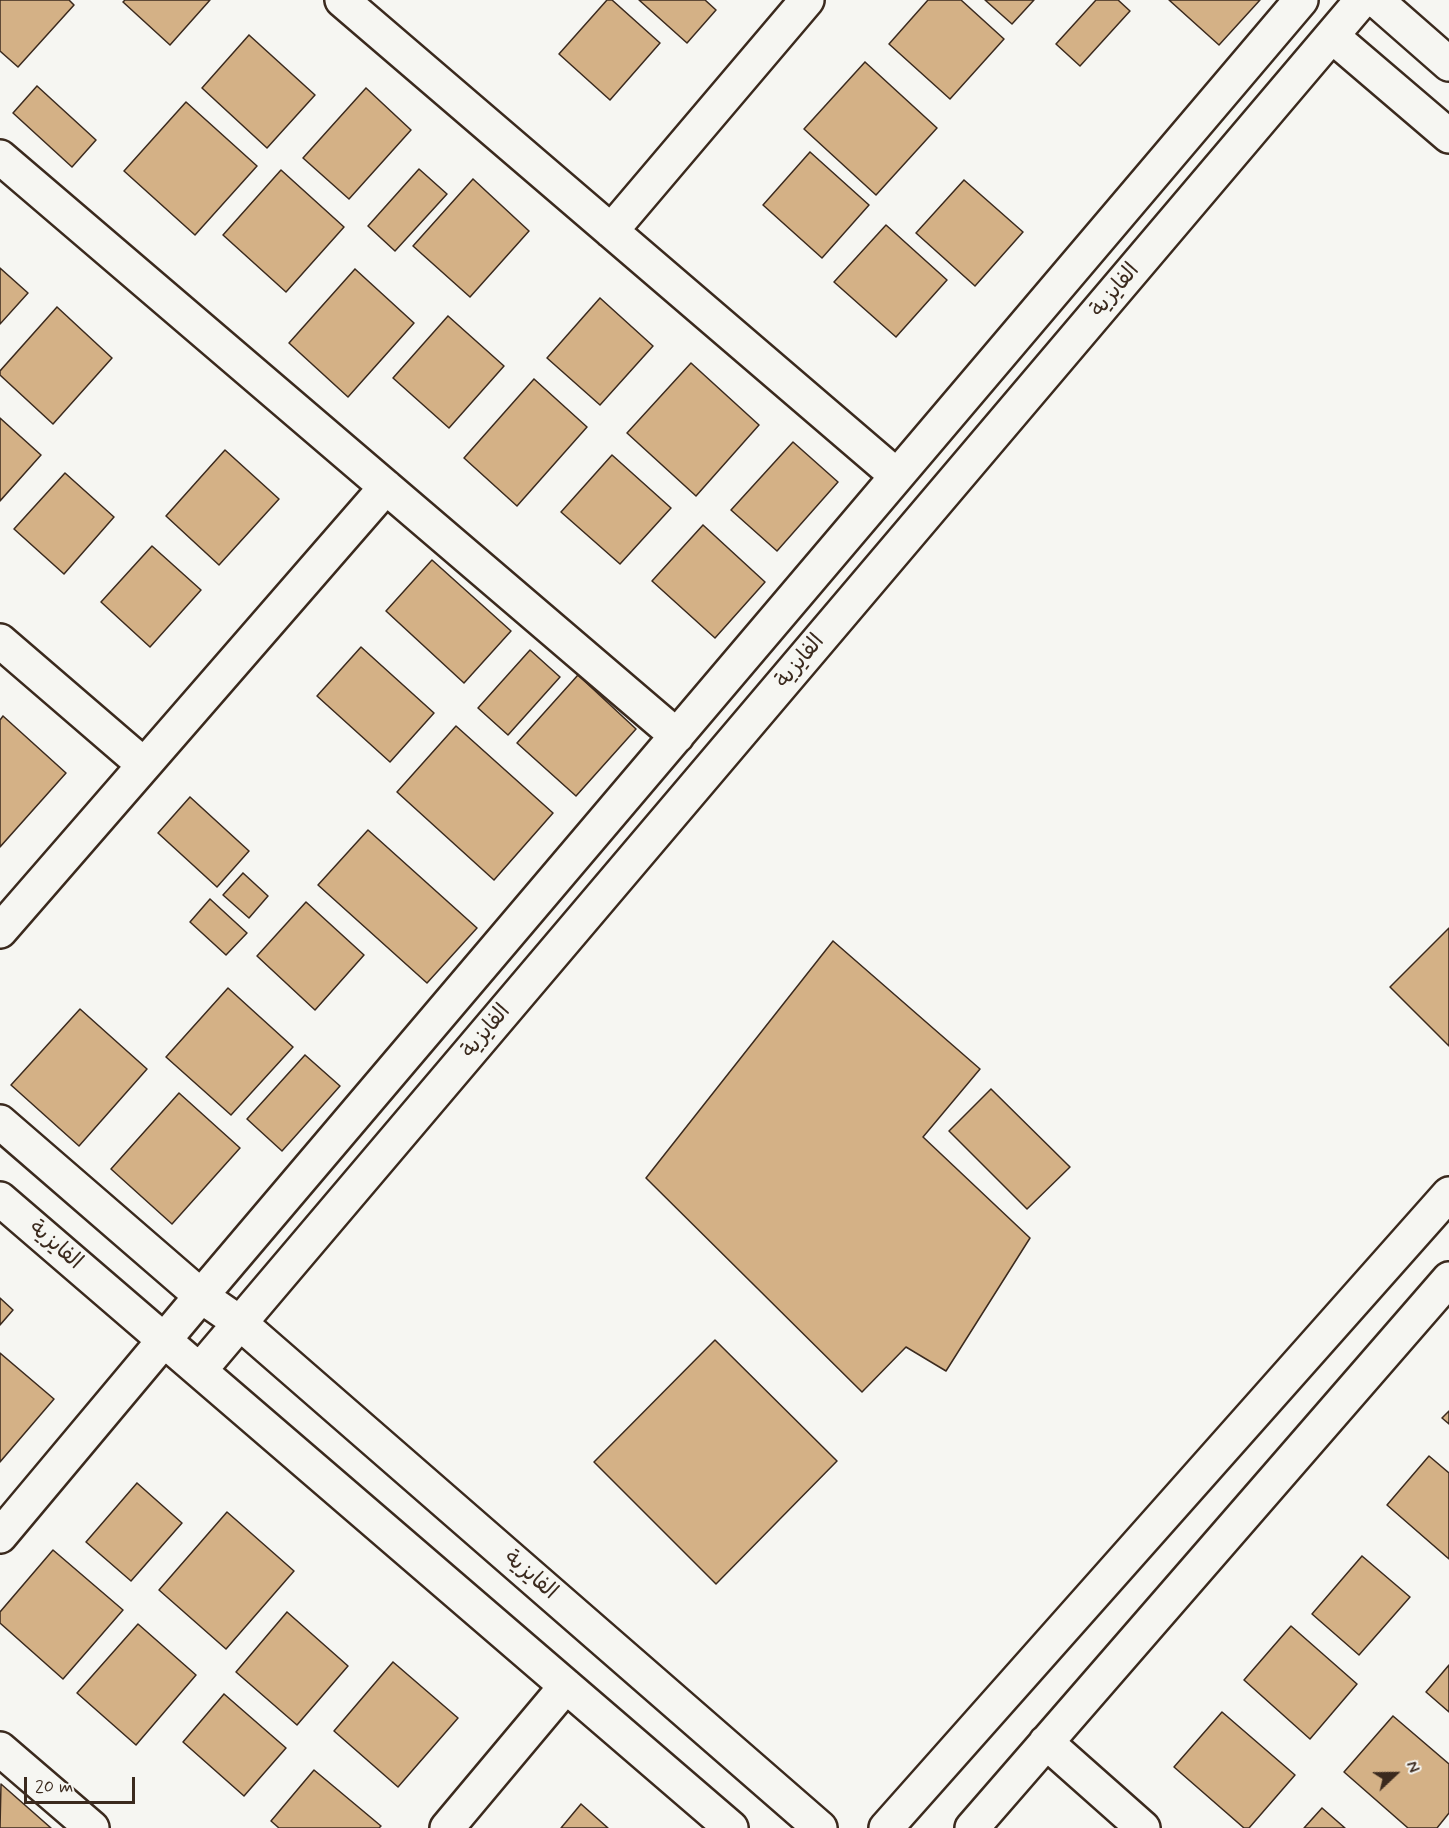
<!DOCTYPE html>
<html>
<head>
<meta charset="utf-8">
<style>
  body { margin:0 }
  #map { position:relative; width:1449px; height:1828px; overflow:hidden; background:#f6f6f2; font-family:Mynerve,sans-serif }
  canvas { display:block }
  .north { position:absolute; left:1365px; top:1744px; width:60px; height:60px; -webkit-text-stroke:4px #f6f6f2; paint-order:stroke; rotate:68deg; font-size:16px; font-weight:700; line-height:24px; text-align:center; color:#3b2a1e }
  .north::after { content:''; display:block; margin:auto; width:21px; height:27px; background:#3b2a1e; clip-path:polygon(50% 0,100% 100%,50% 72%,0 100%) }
  .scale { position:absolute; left:24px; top:1777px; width:111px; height:27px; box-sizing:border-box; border:3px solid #3b2a1e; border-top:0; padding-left:8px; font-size:18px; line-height:21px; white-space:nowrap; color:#3b2a1e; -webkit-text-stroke:4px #f6f6f2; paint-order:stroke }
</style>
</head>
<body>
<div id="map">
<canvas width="1449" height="1828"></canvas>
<div class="north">N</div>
<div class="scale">20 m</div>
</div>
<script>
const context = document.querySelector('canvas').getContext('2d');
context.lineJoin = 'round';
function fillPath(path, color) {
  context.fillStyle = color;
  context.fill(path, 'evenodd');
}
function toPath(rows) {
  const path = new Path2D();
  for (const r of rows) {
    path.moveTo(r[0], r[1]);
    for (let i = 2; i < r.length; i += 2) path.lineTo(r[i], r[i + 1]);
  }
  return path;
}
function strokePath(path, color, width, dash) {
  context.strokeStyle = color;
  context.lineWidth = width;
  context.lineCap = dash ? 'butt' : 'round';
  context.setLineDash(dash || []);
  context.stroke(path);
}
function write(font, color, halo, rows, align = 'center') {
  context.font = font + ' Mynerve,"Playpen Sans Arabic",sans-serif';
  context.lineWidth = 5;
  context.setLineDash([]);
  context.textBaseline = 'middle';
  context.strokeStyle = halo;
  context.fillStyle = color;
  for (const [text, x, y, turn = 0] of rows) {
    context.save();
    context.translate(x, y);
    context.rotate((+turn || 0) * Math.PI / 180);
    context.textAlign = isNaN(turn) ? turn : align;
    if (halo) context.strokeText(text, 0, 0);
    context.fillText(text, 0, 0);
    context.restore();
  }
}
const building = toPath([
  [0,0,69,0,74,5,18,67,0,51,0,0],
  [125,0,210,0,170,45,123,2,125,0],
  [607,0,612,0,660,43,610,100,559,54,607,0],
  [639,0,705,0,716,10,687,43,639,0],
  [928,0,961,0,1004,39,950,99,889,44,928,0],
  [985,0,1034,0,1012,24,985,0],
  [1096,0,1118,0,1130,11,1080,66,1056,44,1096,0],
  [1169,0,1260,0,1219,45,1169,0],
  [249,35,315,95,267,148,202,88,249,35],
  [865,62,937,128,876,195,804,129,865,62],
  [37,86,96,140,72,167,13,113,37,86],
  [366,88,411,130,349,199,303,158,366,88],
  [186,102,257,166,195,235,124,171,186,102],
  [810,152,869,205,822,258,763,205,810,152],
  [419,169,447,194,395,251,368,226,419,169],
  [281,170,344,227,286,292,223,235,281,170],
  [473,179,529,231,470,297,413,246,473,179],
  [964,180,1023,232,975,286,916,233,964,180],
  [886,225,947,280,896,337,834,282,886,225],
  [0,268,28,293,0,324,0,268],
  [355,269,414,323,348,397,289,343,355,269],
  [600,298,653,346,600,405,547,358,600,298],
  [57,307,112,358,53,424,0,375,0,371,57,307],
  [448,316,504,366,449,428,393,378,448,316],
  [691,363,759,425,696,496,627,433,691,363],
  [534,379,587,427,517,506,464,458,534,379],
  [0,418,41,455,0,501,0,418],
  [793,442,838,482,777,551,731,510,793,442],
  [225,450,279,499,219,565,166,516,225,450],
  [612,455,671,508,620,564,561,512,612,455],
  [65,473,114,517,64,574,14,529,65,473],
  [703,525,765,582,715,638,652,581,703,525],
  [152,546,201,590,150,647,101,602,152,546],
  [432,560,511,631,464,683,386,611,432,560],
  [361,647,434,713,390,762,317,696,361,647],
  [530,650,560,677,508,735,478,708,530,650],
  [578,675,636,729,576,796,517,743,578,675],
  [3,716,66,773,0,847,0,720,3,716],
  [456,726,553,813,494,880,397,792,456,726],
  [190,797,249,851,217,887,158,833,190,797],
  [368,830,477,928,427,983,318,885,368,830],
  [243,873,268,896,249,918,223,895,243,873],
  [210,899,247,933,226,955,190,922,210,899],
  [306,902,364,955,315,1010,257,956,306,902],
  [1449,928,1449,1046,1390,987,1449,928],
  [833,941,980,1069,923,1137,1030,1238,946,1371,906,1347,862,1392,646,1178,833,941],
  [228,988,293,1047,231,1115,166,1057,228,988],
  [80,1009,147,1069,79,1146,11,1085,80,1009],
  [305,1055,340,1086,282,1151,247,1119,305,1055],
  [991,1089,1070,1167,1027,1209,949,1131,991,1089],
  [179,1093,240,1148,172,1224,111,1169,179,1093],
  [0,1298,13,1310,0,1325,0,1298],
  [715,1340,837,1461,716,1584,594,1462,715,1340],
  [0,1353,54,1399,0,1462,0,1353],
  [1449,1411,1449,1424,1442,1418,1449,1411],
  [1429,1456,1449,1473,1449,1559,1387,1505,1429,1456],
  [137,1483,182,1523,131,1581,86,1542,137,1483],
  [227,1512,294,1571,226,1649,159,1590,227,1512],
  [53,1550,123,1610,63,1679,0,1623,0,1612,53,1550],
  [1362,1556,1410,1597,1359,1655,1312,1614,1362,1556],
  [287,1612,348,1666,297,1725,236,1672,287,1612],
  [138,1624,196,1675,136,1745,77,1693,138,1624],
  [1291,1626,1357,1684,1310,1739,1244,1680,1291,1626],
  [393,1662,458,1718,398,1787,334,1731,393,1662],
  [1449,1665,1449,1712,1426,1692,1449,1665],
  [224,1694,286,1748,244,1796,183,1742,224,1694],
  [1222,1712,1295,1775,1249,1828,1244,1828,1174,1767,1222,1712],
  [1393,1716,1449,1764,1449,1813,1437,1828,1408,1828,1344,1772,1393,1716],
  [314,1770,381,1826,379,1828,279,1828,271,1821,314,1770],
  [1,1784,51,1828,0,1828,1,1784],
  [581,1804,608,1828,561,1828,581,1804],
  [1322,1808,1345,1828,1304,1828,1322,1808]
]);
const minor = toPath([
  [342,0,897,476],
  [1376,0,1449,64],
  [1332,36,1449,136],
  [0,157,677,736],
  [611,231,807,0],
  [0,641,144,765],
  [0,931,386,487],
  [0,1122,201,1296,240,1323,820,1828],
  [0,1199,731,1828],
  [200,1370,1362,0],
  [0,1536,201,1296,1301,0],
  [1046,1742,1143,1828],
  [0,1749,92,1828],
  [447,1828,566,1686],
  [886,1828,1449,1194],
  [972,1828,1449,1279]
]);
const streetNames = [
  ["الفايزية",1116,291,-50],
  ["الفايزية",801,662,-50],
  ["الفايزية",487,1032,-50],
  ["الفايزية",55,1246,41],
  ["الفايزية",530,1576,41]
];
fillPath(building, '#d4b186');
strokePath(building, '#3b2a1e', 1.5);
strokePath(minor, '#3b2a1e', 38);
strokePath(minor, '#f6f6f2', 33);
write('22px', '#3b2a1e', '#f6f6f2', streetNames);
</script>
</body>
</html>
